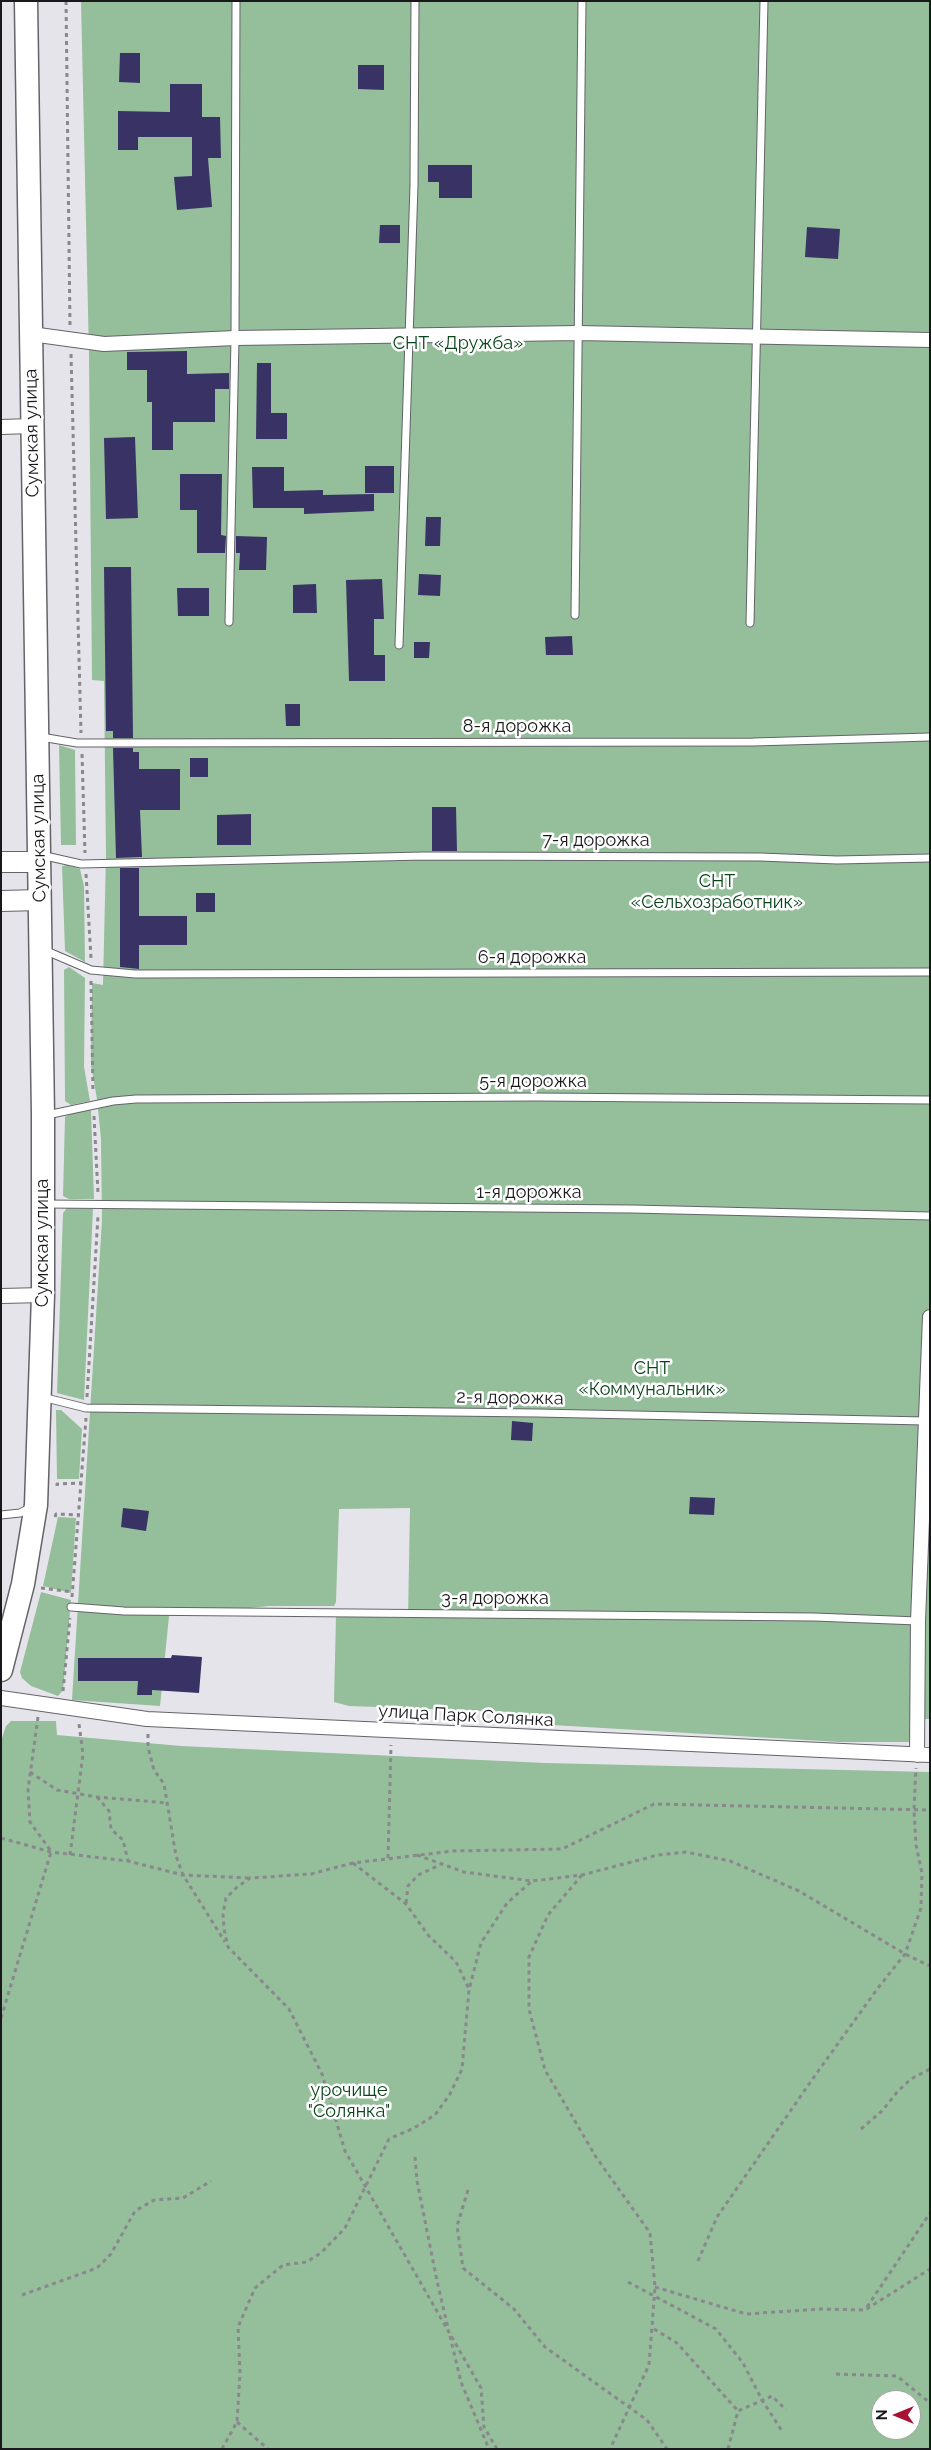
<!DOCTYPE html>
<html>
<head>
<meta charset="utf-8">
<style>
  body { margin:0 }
  #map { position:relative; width:931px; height:2450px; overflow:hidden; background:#e5e4eb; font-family:Raleway,sans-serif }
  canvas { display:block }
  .frame { position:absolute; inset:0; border:2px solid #19181b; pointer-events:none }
  .north { position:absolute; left:871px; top:2390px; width:50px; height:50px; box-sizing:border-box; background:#fff; border:1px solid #a3a3a4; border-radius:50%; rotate:270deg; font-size:14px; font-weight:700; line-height:20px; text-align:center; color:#19181b }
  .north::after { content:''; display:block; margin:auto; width:18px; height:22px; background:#a91233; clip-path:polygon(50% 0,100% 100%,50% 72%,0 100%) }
</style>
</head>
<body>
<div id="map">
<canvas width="931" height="2450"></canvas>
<div class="frame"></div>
<div class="north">N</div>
</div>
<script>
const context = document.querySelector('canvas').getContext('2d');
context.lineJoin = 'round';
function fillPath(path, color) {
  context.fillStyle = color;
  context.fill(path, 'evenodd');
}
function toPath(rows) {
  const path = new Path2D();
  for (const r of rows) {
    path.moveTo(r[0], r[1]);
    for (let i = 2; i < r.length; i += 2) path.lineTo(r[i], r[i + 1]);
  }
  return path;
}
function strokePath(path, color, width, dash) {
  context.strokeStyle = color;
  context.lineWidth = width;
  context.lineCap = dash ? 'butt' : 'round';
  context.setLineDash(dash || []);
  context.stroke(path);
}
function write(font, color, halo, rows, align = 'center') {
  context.font = font + ' Raleway,sans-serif';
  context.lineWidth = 5;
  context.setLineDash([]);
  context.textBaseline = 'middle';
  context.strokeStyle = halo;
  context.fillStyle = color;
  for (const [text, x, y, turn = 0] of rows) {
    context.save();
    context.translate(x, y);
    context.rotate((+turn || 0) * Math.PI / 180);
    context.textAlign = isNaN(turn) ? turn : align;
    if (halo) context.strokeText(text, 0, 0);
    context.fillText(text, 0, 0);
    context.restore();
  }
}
const green = toPath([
  [81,1,930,1,930,1277,920,1547,916,1742,840,1742,518,1723,511,1712,349,1706,334,1702,336,1616,408,1618,410,1508,339,1509,336,1602,334,1606,269,1606,169,1616,160,1706,72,1700,102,1220,101,1139,97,1099,91,1065,92,983,103,985,106,855,104,681,92,680,89,355],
  [59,745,75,750,76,845,61,845],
  [67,865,80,869,84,886,85,962,65,951,62,866],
  [69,967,85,978,84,1067,90,1101,71,1105,65,1101,64,970],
  [91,1110,94,1199,69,1199,63,1196,65,1117,69,1114],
  [67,1208,93,1209,84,1400,57,1393,63,1213],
  [56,1410,61,1410,82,1429,79,1479,57,1479],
  [930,1496,930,1719,920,1719],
  [58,1517,76,1518,71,1593,43,1586],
  [41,1592,71,1600,63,1690,58,1696,31,1686,22,1678,20,1672],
  [11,1721,56,1721,57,1735,181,1746,545,1763,930,1772,930,2449,1,2449,1,1741,6,1726],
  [881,2400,911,2400,911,2430,881,2430]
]);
const building = toPath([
  [120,53,140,53,140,83,119,82],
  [358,65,384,65,384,90,358,89],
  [170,84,202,84,202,117,220,117,221,158,208,158,212,207,177,210,174,177,192,176,192,137,138,137,138,150,118,150,118,111,170,112],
  [428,165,472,165,472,198,439,198,439,182,428,182],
  [380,225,400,225,400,243,379,243],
  [807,227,840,229,838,259,805,257],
  [187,351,187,374,229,373,229,389,215,389,215,422,173,422,173,450,152,450,152,402,147,402,147,370,127,370,127,352],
  [257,363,271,363,271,413,287,413,287,439,256,439],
  [135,437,138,518,106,519,104,438],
  [365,466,394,466,394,493,365,493],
  [252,467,284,467,284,491,323,490,323,495,374,494,374,511,304,514,304,508,253,508],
  [180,474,222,474,221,535,226,536,225,553,197,553,197,510,180,510],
  [426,517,441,517,440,546,425,546],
  [236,536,267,537,266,570,239,570,240,553,236,553],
  [104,567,131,567,133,738,113,738,113,731,106,731],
  [419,574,441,575,440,596,418,595],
  [382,579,384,619,374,619,374,655,385,655,385,681,349,681,346,580],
  [316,584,317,613,293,613,293,585],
  [177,588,209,588,209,616,178,616],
  [572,636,573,655,546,655,545,637],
  [414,642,430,642,429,658,414,658],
  [285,704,300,704,300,726,286,726],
  [113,748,133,748,133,752,139,752,139,769,180,769,180,810,140,810,142,857,116,858],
  [190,758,208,758,208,777,190,777],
  [432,807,456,807,457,851,432,851],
  [251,814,251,845,217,845,217,815],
  [120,868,139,868,139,916,187,916,187,945,139,945,139,969,120,967],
  [196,893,215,893,215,912,196,912],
  [512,1421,533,1423,532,1441,511,1440],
  [690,1497,715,1498,714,1515,689,1514],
  [123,1508,149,1511,146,1531,121,1527],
  [172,1655,202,1657,199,1693,152,1690,152,1695,137,1695,138,1681,78,1681,78,1658,171,1658]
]);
const path = toPath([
  [66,1,70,326],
  [71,354,81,733],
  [82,754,85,853],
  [86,874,91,958],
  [91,981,93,1093],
  [94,1116,98,1193],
  [87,1397,98,1216],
  [57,1486,57,1484,82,1483],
  [55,1517,56,1514,80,1515],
  [41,1588,73,1592],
  [72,1597,86,1418],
  [63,1691,70,1618],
  [38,1717,28,1790,30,1822,51,1851],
  [148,1734,148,1747,154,1770,164,1784,176,1856,183,1875,225,1942],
  [30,1772,57,1790,97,1797,168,1803],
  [97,1797,109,1811,111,1829,123,1840,128,1861],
  [1,1838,51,1852,128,1861,183,1875,249,1878],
  [70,1855,83,1754,79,1724],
  [417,1855,464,1872,532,1881,582,1875,658,1855,686,1852,730,1861,799,1891,905,1954,930,1966],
  [388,1858,391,1745],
  [353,1863,406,1904,428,1935,456,1962,469,1989],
  [582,1875,548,1915,529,1957,529,2009,545,2070,596,2157,650,2233,655,2287,649,2365,610,2449],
  [406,1903,408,1886,418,1875,440,1865],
  [1,2018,51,1852],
  [861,2129,882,2111,898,2091,911,2079,930,2069],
  [415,2157,417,2181,437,2281,448,2328],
  [468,2190,457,2226,463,2268,514,2309,545,2347,647,2420,667,2449],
  [698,2261,717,2217,816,2074,878,1988,905,1954,921,1908,922,1873,916,1845,914,1810,916,1768],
  [628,2282,716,2329,743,2363,762,2400,782,2431],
  [655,2287,746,2314,821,2309,865,2310,930,2269],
  [22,2295,97,2268,111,2254,135,2211,154,2200,183,2198,211,2181],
  [867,2307,930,2213],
  [654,2329,677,2343,738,2411],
  [450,2336,461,2382,489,2449],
  [836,2374,897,2376,930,2403],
  [237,2422,268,2449],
  [222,2449,237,2422,240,2373,238,2327,255,2288,283,2265,307,2262,322,2252,345,2228,389,2139,414,2128,435,2115,450,2094,462,2069,469,1990,481,1943,507,1903,532,1881],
  [497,2449,484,2427,481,2388,345,2151,322,2074,289,2009,228,1947,224,1929,223,1914,226,1898,236,1888,250,1878,311,1874,353,1863,453,1851,562,1849,654,1804,930,1810],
  [728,2449,738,2411,772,2396,786,2410]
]);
const service = toPath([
  [575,615,582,1],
  [229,622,235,338,236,1],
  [750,623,764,1],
  [399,645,414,185,415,1],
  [41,737,77,743,753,742,930,737],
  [41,855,81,864,423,856,760,857,837,860,930,858],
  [44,950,91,970,135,974,930,972],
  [47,1115,113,1101,136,1099,535,1097,930,1100],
  [45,1204,632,1209,930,1216],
  [42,1397,86,1408,537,1413,926,1421],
  [1,1515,20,1513,32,1507],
  [71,1607,124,1611,814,1617,918,1621]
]);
const minor = toPath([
  [31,334,104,344,235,338,578,333,930,340],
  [1,427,32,426],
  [1,1296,43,1295],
  [1,1698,147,1719,930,1755],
  [917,1755,918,1621,930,1317]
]);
const secondary = toPath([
  [1,862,39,862],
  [1,901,40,900]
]);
const primary = toPath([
  [1,1670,23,1584,36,1505,43,1295,43,1115,26,1]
]);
const parkNames = [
  ["СНТ «Дружба»",458,344],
  ["СНТ",717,882],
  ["«Сельхозработник»",717,903],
  ["СНТ",652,1369],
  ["«Коммунальник»",652,1390],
  ["урочище",349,2091],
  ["\"Солянка\"",349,2112]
];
const streetNames = [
  ["Сумская улица",32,433,-91],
  ["8-я дорожка",517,727],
  ["Сумская улица",39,838,-91],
  ["7-я дорожка",596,841],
  ["6-я дорожка",532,958],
  ["5-я дорожка",533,1082],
  ["1-я дорожка",529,1193],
  ["Сумская улица",43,1243,-90],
  ["2-я дорожка",510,1398,1],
  ["3-я дорожка",495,1599],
  ["улица Парк Солянка",466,1716,3]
];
fillPath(green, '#95be9b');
fillPath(building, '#383364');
strokePath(service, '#64636a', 9);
strokePath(minor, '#64636a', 16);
strokePath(secondary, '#64636a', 22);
strokePath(primary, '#64636a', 25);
strokePath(path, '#89888d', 3, [4, 4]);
strokePath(service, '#fff', 7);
strokePath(minor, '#fff', 14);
strokePath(secondary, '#fff', 20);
strokePath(primary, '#fff', 22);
write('18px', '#09441b', '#fff', parkNames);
write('18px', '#19181b', '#fff', streetNames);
</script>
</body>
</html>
